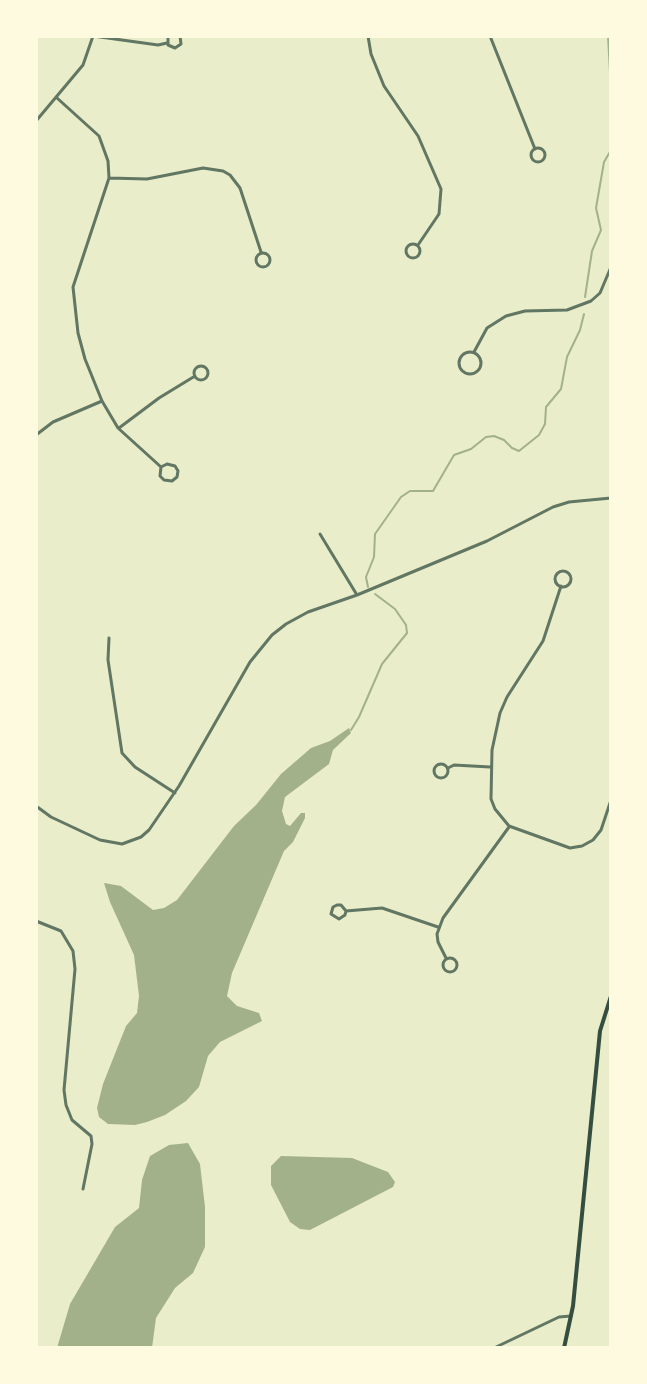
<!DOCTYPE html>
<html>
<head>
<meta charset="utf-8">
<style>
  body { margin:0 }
  #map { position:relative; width:647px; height:1384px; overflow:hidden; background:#e9edc9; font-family:"PT Sans",sans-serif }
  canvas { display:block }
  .frame { position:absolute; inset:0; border:38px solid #fefae0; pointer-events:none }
</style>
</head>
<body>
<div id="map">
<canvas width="647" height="1384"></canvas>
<div class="frame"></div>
</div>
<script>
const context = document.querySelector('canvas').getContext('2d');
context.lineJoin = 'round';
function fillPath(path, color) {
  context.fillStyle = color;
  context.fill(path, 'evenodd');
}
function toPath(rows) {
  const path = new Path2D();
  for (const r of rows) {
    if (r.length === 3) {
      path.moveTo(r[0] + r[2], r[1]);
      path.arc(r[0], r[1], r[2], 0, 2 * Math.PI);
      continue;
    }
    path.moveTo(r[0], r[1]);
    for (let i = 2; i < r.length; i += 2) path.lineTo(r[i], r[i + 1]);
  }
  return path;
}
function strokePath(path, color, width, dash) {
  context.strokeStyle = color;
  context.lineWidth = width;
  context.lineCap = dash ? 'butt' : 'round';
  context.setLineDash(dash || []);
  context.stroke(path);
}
const water = toPath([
  [349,728,351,733,333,750,329,764,285,797,282,811,286,824,290,826,301,813,305,813,305,818,293,842,284,851,232,973,227,996,237,1006,259,1013,262,1021,220,1042,208,1056,199,1087,186,1101,165,1115,147,1122,135,1125,108,1124,99,1117,97,1108,103,1084,126,1026,137,1013,139,996,134,955,110,902,104,883,121,886,153,910,164,908,177,900,234,826,256,805,281,774,311,748,330,741],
  [188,1143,200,1164,205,1207,205,1247,193,1273,175,1288,156,1318,152,1348,57,1348,70,1304,115,1227,139,1208,142,1180,150,1156,169,1145],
  [281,1156,352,1158,388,1172,395,1182,393,1187,310,1230,300,1229,290,1222,271,1185,271,1166]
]);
const stream = toPath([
  [608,36,611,90],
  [611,117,611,131],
  [585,297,592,251,601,230,596,208,604,162,611,150],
  [368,587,366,577,374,557,375,534,401,497,410,491,433,491,454,455,471,449,486,437,494,436,504,440,512,448,519,451,539,435,545,424,546,407,561,389,567,357,580,330,584,314],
  [351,730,359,717,382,664,407,633,406,625,395,609,375,594]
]);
const minor = toPath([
  [93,36,158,45,167,43],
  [168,36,168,45,175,48,181,44,180,36],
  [368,36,371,54,384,86,418,136,441,189,439,214,418,245],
  [490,36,535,149],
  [57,98,99,136,108,161,109,178,73,287,78,333,85,359,102,401,118,428,161,467,160,476,164,480,172,481,177,477,178,471,175,466,167,464,161,467],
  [36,121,83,65,93,36],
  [538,155,7],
  [109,178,147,179,203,168,223,171,230,175,240,188,261,252],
  [413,251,7],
  [263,260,7],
  [474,352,487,328,506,316,525,311,567,310,591,301,600,293,611,267],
  [470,363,11],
  [201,373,7],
  [119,428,159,398,195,376],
  [36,435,53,422,102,401],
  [320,534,357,595],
  [563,579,8],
  [561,586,543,641,507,697,500,713,492,750,491,799,495,809,509,826,570,848,582,846,593,840,601,830,611,800],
  [109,638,108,660,122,753,135,767,175,793],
  [441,771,7],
  [448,768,454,765,490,767],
  [36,806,51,817,100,840,122,844,141,837,149,830,179,786,250,662,272,635,286,624,308,612,357,595,487,541,553,507,569,502,611,498],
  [346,911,341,905,337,905,333,907,331,914,339,919,345,915,346,911,382,908,438,927],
  [36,921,61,931,73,951,75,969,64,1090,66,1105,72,1120,91,1136,92,1144,83,1189],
  [450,965,7],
  [446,958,438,942,437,934,443,918,509,827],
  [494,1348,559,1317,571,1316]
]);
const secondary = toPath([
  [564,1348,573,1306,600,1031,611,996]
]);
fillPath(water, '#a3b18a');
strokePath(stream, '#a3b18a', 2);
strokePath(minor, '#617663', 3);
strokePath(secondary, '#344e41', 4);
</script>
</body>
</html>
